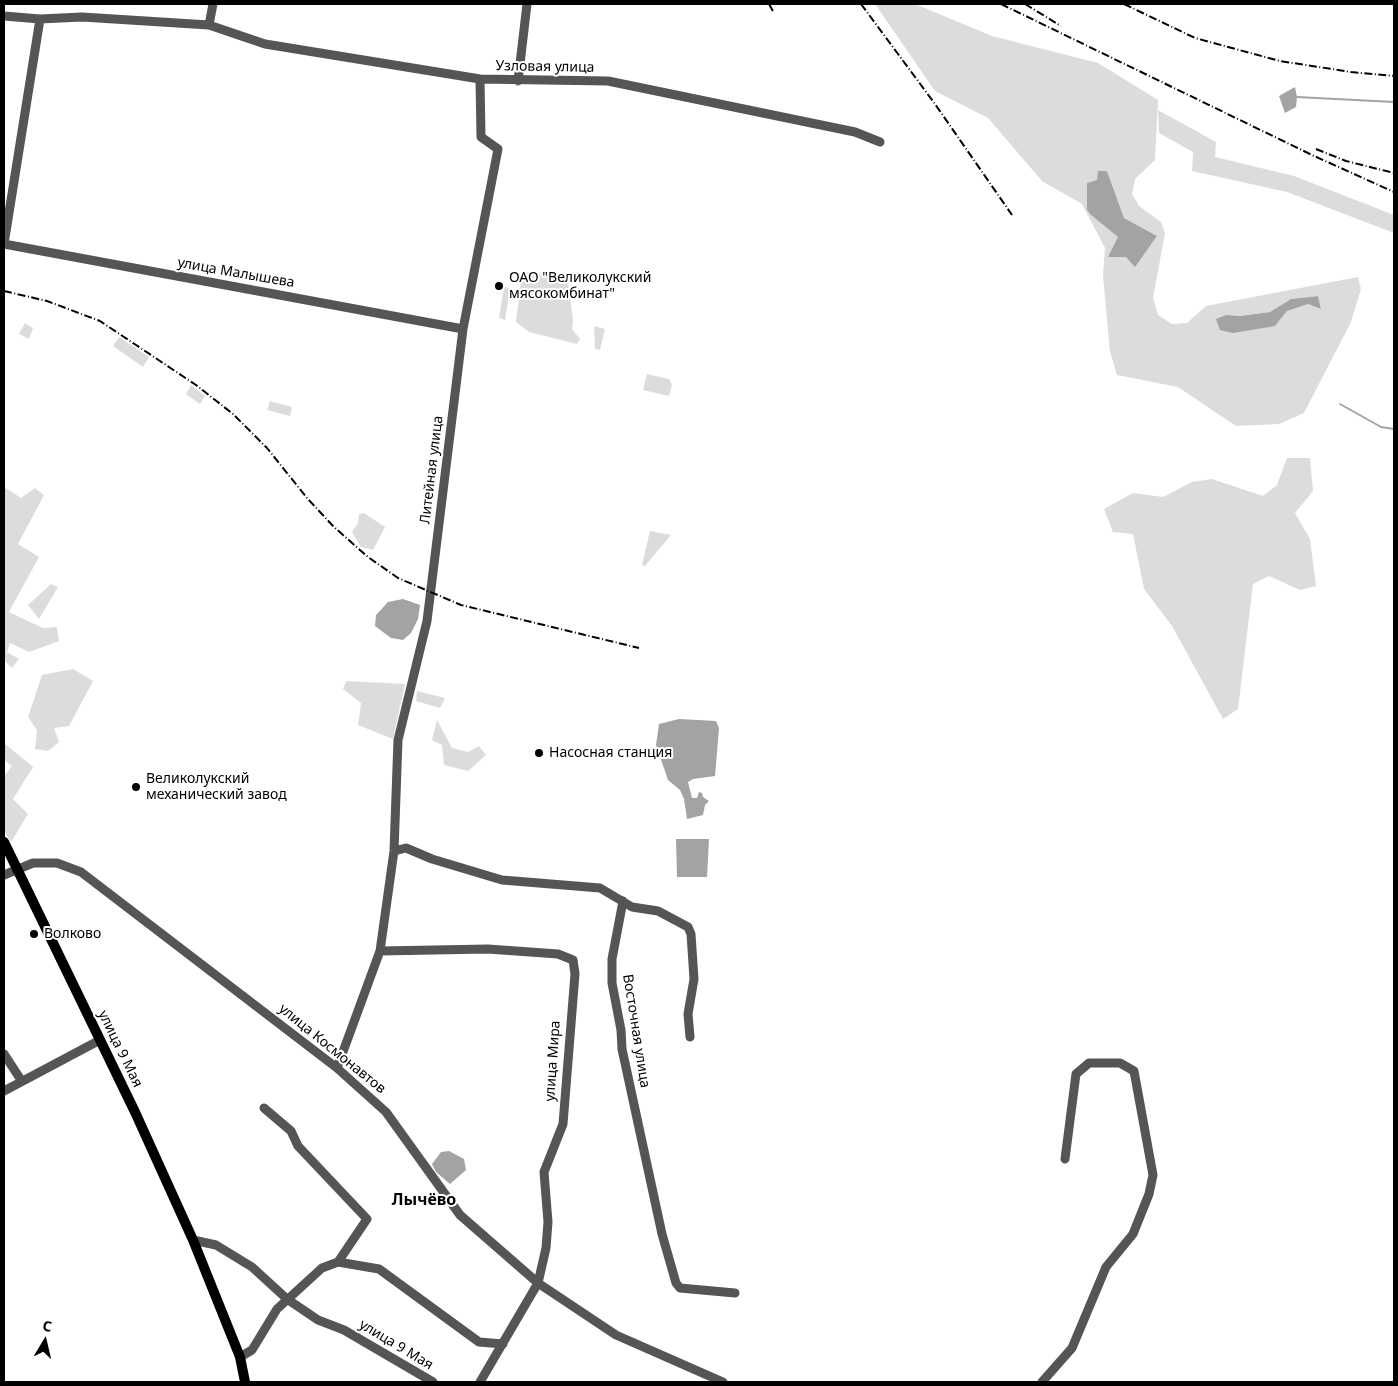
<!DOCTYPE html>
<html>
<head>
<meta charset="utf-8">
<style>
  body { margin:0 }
  #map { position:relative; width:1398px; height:1386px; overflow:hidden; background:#fff; font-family:"Noto Sans",sans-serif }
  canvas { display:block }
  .frame { position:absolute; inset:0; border:5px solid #000; pointer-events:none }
  .north { position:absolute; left:20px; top:1316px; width:50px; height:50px; -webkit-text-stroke:4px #fff; paint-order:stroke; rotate:9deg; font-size:14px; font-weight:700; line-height:20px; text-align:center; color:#000 }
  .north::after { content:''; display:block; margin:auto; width:18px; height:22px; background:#000; clip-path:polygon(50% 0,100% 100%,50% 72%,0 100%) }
</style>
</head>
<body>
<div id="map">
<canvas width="1398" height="1386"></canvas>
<div class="frame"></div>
<div class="north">С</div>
</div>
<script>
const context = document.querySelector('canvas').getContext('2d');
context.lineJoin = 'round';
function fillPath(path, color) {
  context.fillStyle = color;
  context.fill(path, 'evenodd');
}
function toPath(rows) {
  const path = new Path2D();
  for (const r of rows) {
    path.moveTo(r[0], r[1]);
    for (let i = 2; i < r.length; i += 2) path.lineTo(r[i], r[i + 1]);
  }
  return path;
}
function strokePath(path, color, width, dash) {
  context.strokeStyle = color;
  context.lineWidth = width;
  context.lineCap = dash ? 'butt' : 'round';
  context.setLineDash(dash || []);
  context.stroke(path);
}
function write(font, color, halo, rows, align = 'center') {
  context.font = font + ' "Noto Sans",sans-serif';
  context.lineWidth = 4;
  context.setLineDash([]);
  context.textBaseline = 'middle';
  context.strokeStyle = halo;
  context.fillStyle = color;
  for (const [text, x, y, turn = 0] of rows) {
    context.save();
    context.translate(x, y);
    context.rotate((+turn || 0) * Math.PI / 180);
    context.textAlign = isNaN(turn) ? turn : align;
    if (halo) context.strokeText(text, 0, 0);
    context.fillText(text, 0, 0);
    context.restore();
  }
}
const green = toPath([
  [875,4,915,4,992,36,1098,63,1158,100,1155,160,1135,179,1132,194,1139,206,1161,222,1165,233,1153,298,1158,315,1172,324,1187,323,1206,306,1358,277,1361,289,1351,322,1304,413,1279,424,1236,426,1178,387,1117,375,1110,352,1103,275,1105,248,1082,204,1042,181,988,118,935,91],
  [1107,171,1124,218,1157,236,1135,266,1126,257,1118,237,1091,215,1087,183,1097,180],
  [1318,296,1321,309,1308,304,1287,311,1275,326,1226,315,1240,316,1270,312,1291,299],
  [1158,110,1216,142,1215,157,1294,176,1394,215,1394,233,1287,192,1192,171,1193,152,1159,133],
  [527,272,567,275,573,321,572,329,580,339,577,344,529,332,516,322,521,281],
  [504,287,510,288,505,320,499,318],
  [25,323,33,328,29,339,19,334],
  [594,326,605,329,600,350,595,349],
  [119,337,149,357,143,367,113,346],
  [647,374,669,379,672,385,669,396,643,390],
  [191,385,205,396,200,404,186,394],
  [270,401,292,407,290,416,267,410],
  [1287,458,1310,458,1313,491,1295,513,1310,539,1316,586,1300,590,1269,576,1253,584,1238,709,1223,719,1172,626,1144,589,1133,534,1113,532,1104,509,1133,493,1163,497,1192,482,1212,479,1263,496,1277,485],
  [4,487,21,498,35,488,44,495,18,544,39,557,9,612,43,628,57,627,59,641,29,652,10,643,7,652,19,659,12,668,4,660],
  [364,513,385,527,373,550,361,547,352,532,358,523,359,514],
  [650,531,671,535,645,566,642,565],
  [51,584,58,587,39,619,28,605],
  [73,669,93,681,69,726,54,728,59,742,48,751,35,749,37,730,28,717,42,675],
  [346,681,405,684,393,739,358,725,361,703,343,689],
  [417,691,445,698,440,708,416,701],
  [437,720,452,748,468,752,479,746,486,755,468,771,444,765,442,745,432,740],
  [4,743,33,767,13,799,28,814,11,842,4,831,4,776,12,766,4,760]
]);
const water = toPath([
  [1295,87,1297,97,1296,107,1285,113,1279,96],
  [1098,171,1107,171,1124,218,1157,236,1135,267,1126,257,1108,257,1118,237,1091,215,1087,210,1087,183,1097,180],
  [1318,296,1321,309,1308,304,1287,311,1275,326,1233,333,1220,330,1216,319,1226,315,1240,316,1270,312,1291,299],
  [403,599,420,605,418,619,411,633,403,640,391,638,375,626,376,615,388,602],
  [679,719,716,721,719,728,715,776,693,779,688,782,692,798,697,798,699,792,702,793,703,797,709,801,705,805,703,815,687,819,684,799,680,790,668,780,656,745,659,724],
  [676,839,709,839,707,877,677,877],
  [449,1151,464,1159,466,1170,450,1184,436,1172,432,1164,441,1152]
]);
const stream = toPath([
  [1297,97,1394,102],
  [1340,404,1381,427,1394,429]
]);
const minor = toPath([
  [4,16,40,19,82,17,209,25,265,44,480,79,608,81,855,132,880,142],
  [209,25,213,4],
  [518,81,527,4],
  [4,244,463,329],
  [4,244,40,19],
  [394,851,406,848,432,859,502,880,600,888,632,907,658,911,688,927,691,934,694,979,688,1014,690,1037],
  [4,875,33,863,57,863,81,872,337,1068,386,1112,460,1215,538,1283,616,1335,723,1382],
  [623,901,612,959,612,983,621,1030,622,1049,662,1234,676,1283,680,1288,735,1293],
  [380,951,488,949,558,954,573,960,575,974,563,1124,544,1172,548,1222,546,1248,538,1283,480,1382],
  [4,1054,21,1080],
  [337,1068,380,951,394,851,398,740,427,621,463,329,498,149,481,137,480,79],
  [4,1091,100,1040],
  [264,1108,291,1131,298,1146,367,1219,338,1262],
  [193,1240,216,1245,252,1267,287,1299,318,1320,344,1330,433,1382],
  [240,1357,252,1350,277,1309,322,1268,338,1262,379,1269,479,1342,503,1344],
  [1042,1382,1072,1348,1106,1267,1133,1234,1149,1194,1153,1175,1134,1071,1120,1063,1089,1063,1076,1074,1065,1159]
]);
const major = toPath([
  [4,842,135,1112,193,1240,240,1357,245,1382]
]);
const rail = toPath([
  [769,4,774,13],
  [861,4,935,104,1012,215],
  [1001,4,1312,155,1394,192],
  [1025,4,1061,26],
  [1124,4,1195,38,1280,61,1351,72,1394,76],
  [1316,149,1346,161,1394,173],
  [4,291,47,301,100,321,196,385,233,414,267,448,307,498,334,527,368,557,398,578,461,605,639,648]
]);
const markers = [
  [499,286,5,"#000"],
  [539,753,5,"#000"],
  [136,787,5,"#000"],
  [34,934,5,"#000"]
];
const streetNames = [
  ["Узловая улица",545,67,1],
  ["улица Малышева",236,273,10],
  ["Литейная улица",432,470,-83],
  ["Восточная улица",636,1031,81],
  ["улица 9 Мая",120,1049,64],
  ["улица Космонавтов",332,1049,39],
  ["улица Мира",553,1061,-86],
  ["улица 9 Мая",396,1345,31]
];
const poiNames = [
  ["ОАО \"Великолукский",509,278],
  ["мясокомбинат\"",509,294],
  ["Насосная станция",549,753],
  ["Великолукский",146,779],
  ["механический завод",146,795],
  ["Волково",44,934]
];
const quarterNames = [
  ["Лычёво",424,1200]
];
fillPath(green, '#dcdcdc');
fillPath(water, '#a3a3a3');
strokePath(stream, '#a3a3a3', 2);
strokePath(minor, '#555', 9);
strokePath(major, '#000', 10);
strokePath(rail, '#000', 2, [8, 2.5, 1, 2.5]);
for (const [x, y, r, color] of markers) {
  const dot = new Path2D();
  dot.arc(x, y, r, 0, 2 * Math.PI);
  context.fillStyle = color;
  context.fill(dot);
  strokePath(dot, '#fff', 2);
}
write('14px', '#000', '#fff', streetNames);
write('14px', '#000', '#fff', poiNames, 'left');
write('bold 16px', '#000', '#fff', quarterNames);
</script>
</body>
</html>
